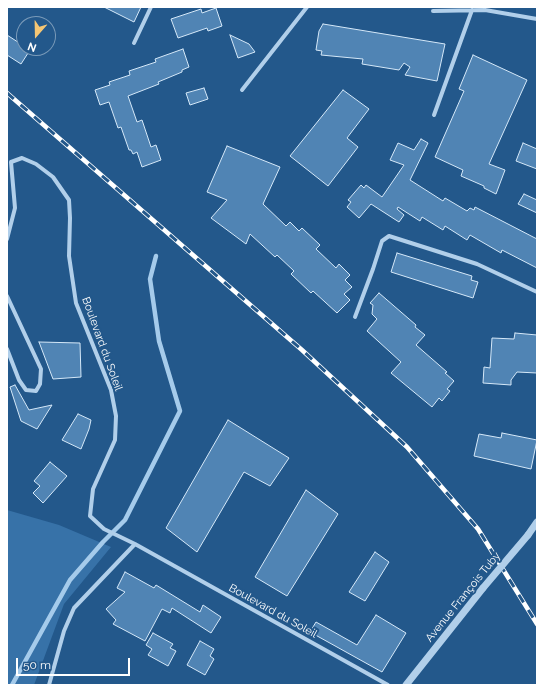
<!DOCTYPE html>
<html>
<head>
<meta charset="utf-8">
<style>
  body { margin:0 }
  #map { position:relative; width:544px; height:692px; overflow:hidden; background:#23588b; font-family:Raleway,sans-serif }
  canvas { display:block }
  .frame { position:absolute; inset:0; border:8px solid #fff; pointer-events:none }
  .north { position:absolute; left:16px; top:16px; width:40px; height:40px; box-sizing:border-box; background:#23588b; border:1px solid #7b9bb9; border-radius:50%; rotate:200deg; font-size:11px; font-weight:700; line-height:16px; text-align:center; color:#fff }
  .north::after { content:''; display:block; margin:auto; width:14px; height:18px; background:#f5c674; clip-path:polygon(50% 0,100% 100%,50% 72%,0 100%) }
  .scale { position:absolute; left:16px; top:658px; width:114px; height:18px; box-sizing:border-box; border:2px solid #fff; border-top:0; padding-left:5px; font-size:12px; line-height:14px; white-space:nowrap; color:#fff; -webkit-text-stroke:3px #23588b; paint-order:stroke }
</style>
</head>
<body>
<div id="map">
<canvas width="544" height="692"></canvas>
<div class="frame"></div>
<div class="north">N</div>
<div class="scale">50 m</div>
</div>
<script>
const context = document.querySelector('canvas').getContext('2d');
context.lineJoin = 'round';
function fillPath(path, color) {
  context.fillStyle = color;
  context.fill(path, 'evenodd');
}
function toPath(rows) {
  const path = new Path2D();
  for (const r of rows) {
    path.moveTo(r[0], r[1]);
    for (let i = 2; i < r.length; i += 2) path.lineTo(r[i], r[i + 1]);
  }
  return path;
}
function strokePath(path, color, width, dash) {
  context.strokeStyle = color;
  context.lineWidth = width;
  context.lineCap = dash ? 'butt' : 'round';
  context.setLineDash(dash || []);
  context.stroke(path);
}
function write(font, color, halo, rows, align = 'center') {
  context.font = font + ' Raleway,sans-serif';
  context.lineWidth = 4;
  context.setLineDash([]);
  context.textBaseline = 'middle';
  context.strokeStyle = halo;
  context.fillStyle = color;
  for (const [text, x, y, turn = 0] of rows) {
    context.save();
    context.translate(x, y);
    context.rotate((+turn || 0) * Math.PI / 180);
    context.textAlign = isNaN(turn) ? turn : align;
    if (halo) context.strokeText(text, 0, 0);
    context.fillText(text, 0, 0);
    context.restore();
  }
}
const green = toPath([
  [7,510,59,525,111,547,64,604,34,685,7,685]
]);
const stream = toPath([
  [12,685,70,580,103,542,125,520,180,411,159,341,150,279,156,256]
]);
const building = toPath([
  [104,7,141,7,134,22,104,7],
  [216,8,222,26,208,31,207,28,178,38,171,19,201,9,202,13,216,8],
  [323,24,445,44,437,81,405,75,410,67,404,63,399,70,362,64,363,59,321,55,322,51,316,50,319,31,323,24],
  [7,35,24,46,24,48,30,50,21,64,7,55,7,35],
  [230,35,249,44,255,52,238,58,230,35],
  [183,49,189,67,182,70,182,72,158,82,159,84,128,96,137,122,142,120,151,147,156,145,161,160,142,167,137,152,133,154,131,150,129,150,121,127,118,128,109,102,100,105,95,90,110,85,109,82,130,75,129,71,156,62,155,59,183,49],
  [473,55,527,80,489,164,505,170,496,194,484,188,484,186,461,176,463,170,435,157,464,91,459,89,473,55],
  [204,88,208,99,190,105,186,93,204,88],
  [343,90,369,109,347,138,358,147,328,186,290,156,343,90],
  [421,139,428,143,410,180,443,201,445,198,467,211,470,208,474,210,475,207,537,239,537,268,502,250,501,253,470,235,467,240,445,226,443,230,422,217,420,221,398,207,397,209,404,215,399,222,371,204,359,218,347,207,351,202,348,200,361,185,364,188,366,185,382,197,404,165,390,160,398,143,414,150,421,139],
  [523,143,537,149,537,169,516,161,523,143],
  [227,146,280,167,263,204,286,226,290,222,299,231,302,228,320,245,316,249,336,268,339,264,350,275,345,280,352,287,344,294,350,300,337,313,313,291,311,293,291,274,294,271,277,255,275,257,250,234,246,244,211,218,227,200,207,192,227,146],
  [524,194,537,200,537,213,518,204,524,194],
  [397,253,472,276,471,280,478,282,473,298,391,272,397,253],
  [379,293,416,325,415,327,425,335,416,345,447,372,445,373,454,381,447,389,450,391,442,401,439,398,432,407,391,373,401,362,367,331,377,319,372,314,373,305,370,303,379,293],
  [515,333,537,335,537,373,517,372,511,380,511,385,483,383,484,367,490,368,492,338,514,339,515,333],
  [39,342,80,343,81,377,53,379,39,342],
  [15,385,29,410,52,405,37,429,21,421,10,387,15,385],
  [78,414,91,420,89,429,81,449,62,440,78,414],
  [228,420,289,458,270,486,244,472,197,552,166,528,228,420],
  [502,433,537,440,531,469,474,456,479,434,501,438,502,433],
  [50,462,67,476,43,503,33,493,40,486,34,481,50,462],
  [306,490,338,514,287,596,255,577,306,490],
  [375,552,389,562,365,601,349,592,375,552],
  [125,572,154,588,156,585,200,612,203,605,221,617,211,633,172,608,170,613,162,609,145,641,113,624,116,620,106,609,125,592,117,588,125,572],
  [376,615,406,633,382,672,310,632,316,622,357,645,376,615],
  [153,633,173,644,170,648,176,651,168,666,148,655,152,649,146,645,153,633],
  [200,641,214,649,210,656,214,659,205,675,187,665,200,641]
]);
const minor = toPath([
  [433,11,485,10,537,19],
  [134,43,151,7],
  [242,90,307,7],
  [434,115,472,10],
  [7,239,15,208,11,162,22,158,36,164,53,177,69,200,70,218,69,256,76,303,111,390,116,416,115,440,93,489,90,516,104,529,135,544,388,685],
  [7,296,41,369,40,384,36,391,26,390,19,380,7,349],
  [355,317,373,269,382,241,389,236,477,264,537,292],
  [49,685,64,631,74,608,135,544]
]);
const tertiary = toPath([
  [528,535,537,522],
  [406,685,483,588]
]);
const rail = toPath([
  [7,93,302,350,407,447,478,529,537,624]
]);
const tertiaryBridge = toPath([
  [483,588,528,535]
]);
const streetNames = [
  ["Boulevard du Soleil",102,344,70],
  ["Avenue François Tuby",463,597,-51],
  ["Boulevard du Soleil",273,611,29]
];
fillPath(green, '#3772a8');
strokePath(stream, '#a5cbeb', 4.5);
fillPath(building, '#5084b4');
strokePath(building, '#d5e8f8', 1);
strokePath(minor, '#b1cfea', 4);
strokePath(tertiary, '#b1cfea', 7);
strokePath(rail, '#fff', 4.5);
strokePath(rail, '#23588b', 3, [9]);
strokePath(tertiaryBridge, '#b1cfea', 7);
write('11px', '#fff', '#23588b', streetNames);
</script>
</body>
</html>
